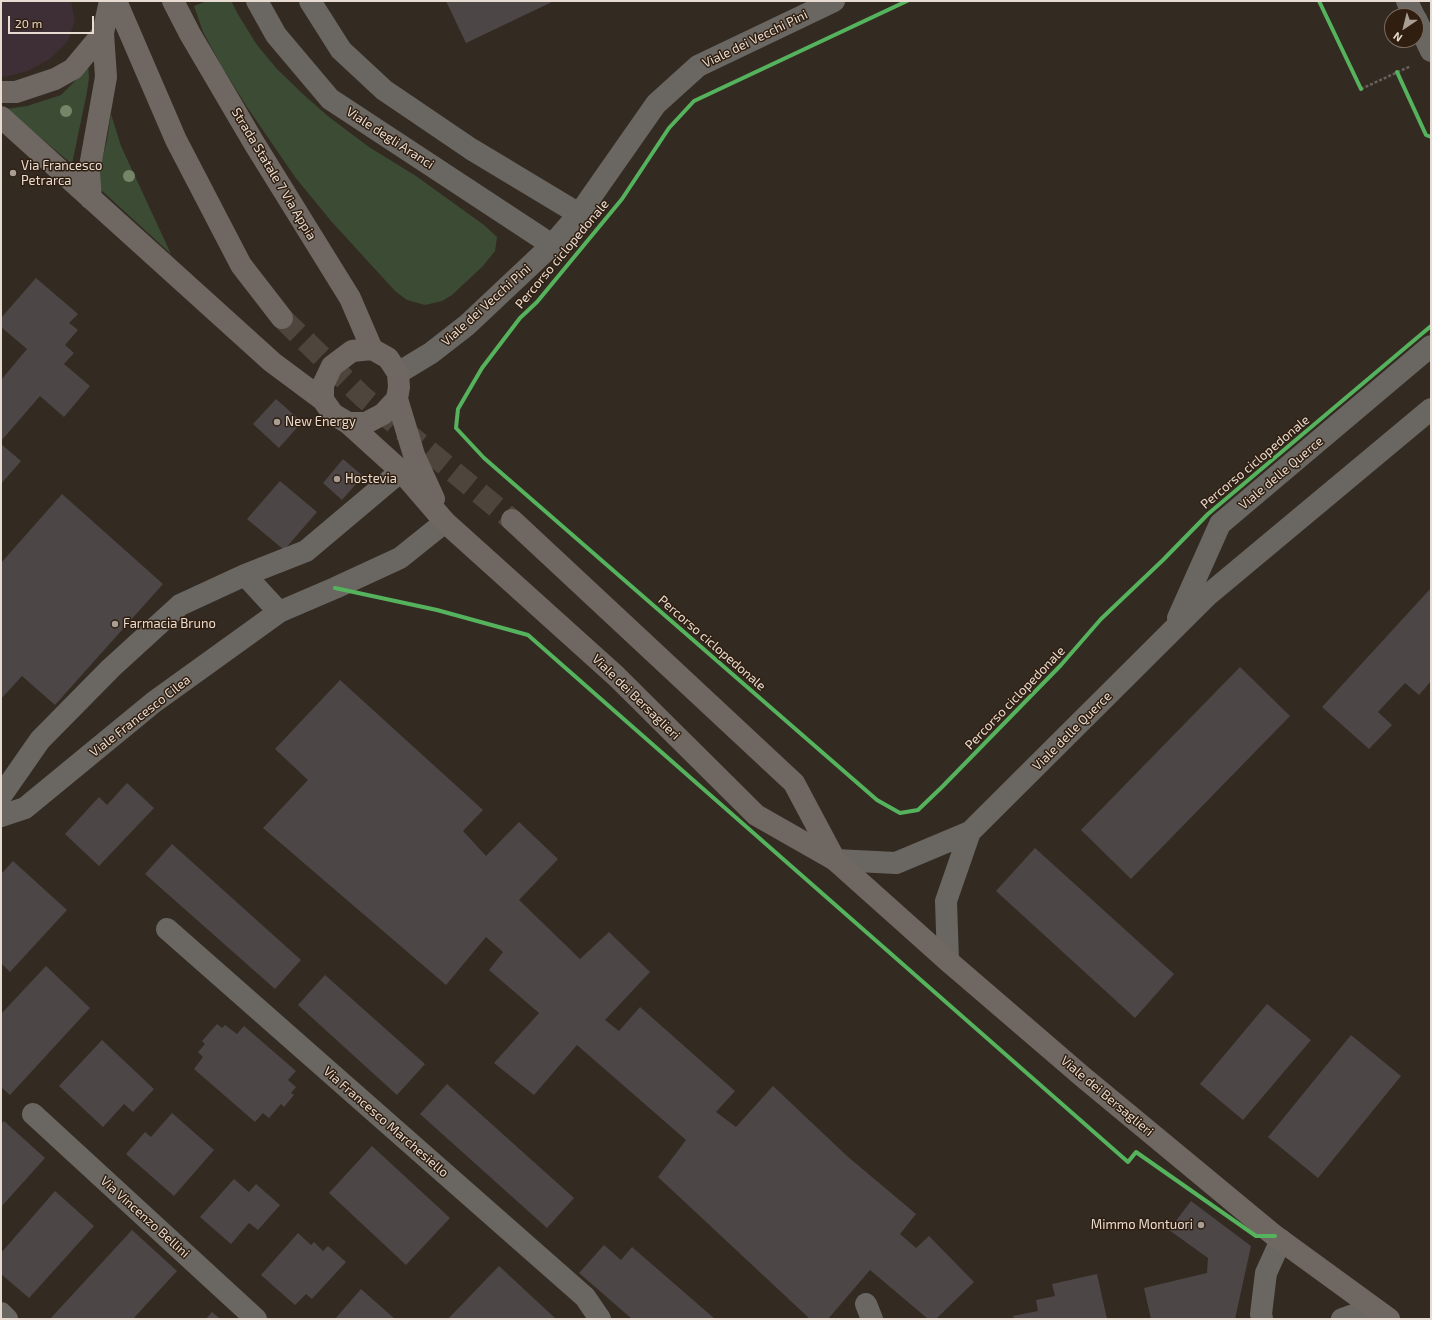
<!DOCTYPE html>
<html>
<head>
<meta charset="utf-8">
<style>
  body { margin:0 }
  #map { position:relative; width:1432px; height:1320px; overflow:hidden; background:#332a22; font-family:"Exo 2",sans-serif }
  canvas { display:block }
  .frame { position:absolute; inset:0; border:2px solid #e8dcd2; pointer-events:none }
  .north { position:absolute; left:1384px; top:8px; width:40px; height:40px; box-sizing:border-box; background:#301f10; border:1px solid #7a6b5e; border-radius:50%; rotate:215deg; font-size:11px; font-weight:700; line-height:16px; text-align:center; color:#e8dcd2 }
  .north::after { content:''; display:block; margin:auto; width:14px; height:18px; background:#a99e94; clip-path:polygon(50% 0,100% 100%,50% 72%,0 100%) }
  .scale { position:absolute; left:8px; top:16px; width:86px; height:18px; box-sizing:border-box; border:2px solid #e8dcd2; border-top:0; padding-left:5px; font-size:12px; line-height:14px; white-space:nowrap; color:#e8dcd2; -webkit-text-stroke:3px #301f10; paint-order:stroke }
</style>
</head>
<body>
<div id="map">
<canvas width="1432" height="1320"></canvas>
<div class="frame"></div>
<div class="north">N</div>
<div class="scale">20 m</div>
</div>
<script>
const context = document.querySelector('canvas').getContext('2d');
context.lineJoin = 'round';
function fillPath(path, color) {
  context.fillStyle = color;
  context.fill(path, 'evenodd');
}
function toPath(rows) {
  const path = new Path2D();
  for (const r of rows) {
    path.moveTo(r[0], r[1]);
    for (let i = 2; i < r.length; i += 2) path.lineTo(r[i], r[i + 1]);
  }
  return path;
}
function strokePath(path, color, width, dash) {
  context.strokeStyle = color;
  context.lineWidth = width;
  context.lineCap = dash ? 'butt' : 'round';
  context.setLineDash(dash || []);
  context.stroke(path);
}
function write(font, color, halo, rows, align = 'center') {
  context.font = font + ' "Exo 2",sans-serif';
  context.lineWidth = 3;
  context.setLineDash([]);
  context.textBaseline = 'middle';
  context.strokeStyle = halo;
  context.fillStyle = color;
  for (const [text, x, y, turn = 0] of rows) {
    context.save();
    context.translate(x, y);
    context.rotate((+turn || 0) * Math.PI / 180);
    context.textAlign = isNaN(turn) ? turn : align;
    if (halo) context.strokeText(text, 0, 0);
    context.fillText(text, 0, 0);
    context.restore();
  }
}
const education = toPath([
  [1,1,71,1,75,21,68,41,50,59,28,71,5,77,1,76]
]);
const green = toPath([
  [207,1,231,1,239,16,257,45,277,69,305,96,329,117,369,147,416,176,484,225,497,237,495,251,483,266,452,295,442,301,425,305,407,300,395,291,331,221,295,177,247,107,222,67,203,32,194,6],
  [88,63,89,78,87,92,72,164,6,109,27,106,61,95,76,80],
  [111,114,121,146,171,254,99,188,100,168,107,140]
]);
const building = toPath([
  [446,1,554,1,466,43],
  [36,278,78,314,69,323,78,330,65,345,74,353,64,364,90,386,64,417,40,396,1,441,1,380,27,349,1,327,1,318],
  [276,399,302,422,279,448,253,424],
  [1,444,21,461,1,484],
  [343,459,363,476,342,500,323,483],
  [280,481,317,512,284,550,247,519],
  [62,494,163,584,55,705,22,676,1,699,1,563],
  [1431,588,1431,681,1419,695,1405,683,1378,712,1392,725,1369,749,1322,707],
  [1240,667,1290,716,1131,879,1081,830],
  [340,680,483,810,463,831,486,856,519,822,558,859,519,900,580,959,609,932,650,972,605,1020,619,1031,640,1007,735,1091,716,1112,736,1127,773,1086,847,1156,916,1214,900,1234,916,1248,929,1236,974,1282,936,1319,928,1319,870,1270,828,1319,810,1319,658,1177,686,1140,577,1045,534,1095,494,1063,539,1013,489,970,503,952,486,937,446,985,263,828,308,780,275,749],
  [127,783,154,808,99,866,65,834,99,797,107,805],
  [172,844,301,960,275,989,145,874],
  [1035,848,1174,974,1135,1018,996,891],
  [13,861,67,910,10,972,1,963,1,874],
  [46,966,90,1008,10,1095,1,1087,1,1014],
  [325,975,425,1064,397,1095,298,1005],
  [1267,1004,1311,1040,1243,1120,1200,1084],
  [217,1024,222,1028,225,1025,237,1034,244,1026,296,1071,288,1080,296,1087,291,1093,294,1095,284,1107,281,1104,269,1118,263,1113,255,1122,194,1069,203,1057,198,1052,205,1044,202,1041],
  [1351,1035,1401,1076,1318,1178,1268,1137],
  [102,1040,154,1089,133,1112,124,1104,103,1127,59,1086],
  [447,1084,574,1198,547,1228,420,1114],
  [172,1113,214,1150,174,1196,126,1154,145,1132,151,1137],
  [4,1121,45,1158,1,1207,1,1124],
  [372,1146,450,1218,406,1265,329,1193],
  [234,1179,249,1192,256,1184,280,1205,258,1230,249,1223,231,1244,200,1217],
  [55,1191,94,1226,29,1298,1,1274,1,1253],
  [1191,1201,1251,1246,1235,1319,1151,1319,1144,1288,1207,1273,1208,1258,1169,1230],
  [132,1230,177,1271,133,1319,50,1319],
  [298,1233,311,1245,314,1242,323,1251,328,1246,346,1262,312,1299,306,1294,295,1305,261,1275],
  [604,1245,621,1260,632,1247,715,1319,632,1319,579,1273],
  [499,1266,556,1319,448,1319],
  [1097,1274,1107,1319,1014,1319,1013,1316,1038,1311,1036,1300,1055,1296,1052,1284],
  [361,1289,395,1319,335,1319],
  [212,1312,220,1319,206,1319]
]);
const secondaryTunnel = toPath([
  [282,318,363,397,512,520]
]);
const path = toPath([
  [1361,89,1411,66]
]);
const minor = toPath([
  [257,1,276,35,330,99,552,245],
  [310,1,341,50,384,90,471,149,579,214],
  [1407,1,1414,16],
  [1416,19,1431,51],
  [398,373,431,353,467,325,552,245,579,214,656,104,698,66,834,1],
  [245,575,279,612],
  [1178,618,1220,524,1431,346],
  [1,796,40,740,111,668,180,605,245,575,306,551,401,471],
  [1,816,25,808,154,702,279,612,335,588,400,558,445,522],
  [835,860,896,863,970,832,1208,595,1431,409],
  [167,929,585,1297,600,1319],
  [948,961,946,901,970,832],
  [33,1114,256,1319],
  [866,1304,872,1319],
  [1,1313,7,1319],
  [1262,1319,1261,1314,1266,1273,1281,1240],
  [1342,1319,1373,1308]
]);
const secondary = toPath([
  [116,1,176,140,241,265,282,318],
  [173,1,190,34,254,143,350,298,372,349],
  [1,92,16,92,55,79,73,69,103,33],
  [1,117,272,362,323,400],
  [91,199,89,172,106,77,103,33,110,1],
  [372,349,388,358,398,373,399,387,397,399,383,414,366,423,348,423,333,414,323,400,323,385,332,366,352,351,372,349],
  [397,399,414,455,434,499],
  [348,423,401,471,445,522,616,676,756,815,835,860,948,961,1083,1077,1275,1236,1389,1319],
  [512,520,794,783,835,860]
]);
const cycleway = toPath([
  [907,1,694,101,669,128,622,199,537,302,520,318,482,368,458,409,456,428,484,458,877,800,900,813,918,810,942,787,1061,665,1101,619,1163,560,1208,514,1431,326],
  [1319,1,1361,89],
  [1397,72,1426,135,1431,137],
  [335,588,437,610,528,635,1128,1162,1136,1152,1256,1236,1275,1236]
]);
const trees = [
  [66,111],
  [129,176]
];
const markers = [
  [13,173,4,"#a99e94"],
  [277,422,4,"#a99e94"],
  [337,479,4,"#a99e94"],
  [115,624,4,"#a99e94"],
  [1201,1225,4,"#a99e94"]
];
const streetNames = [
  ["Viale dei Vecchi Pini",755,39,-26],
  ["Viale degli Aranci",390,138,33],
  ["Strada Statale 7 Via Appia",274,174,59],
  ["Percorso ciclopedonale",562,254,-50],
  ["Viale dei Vecchi Pini",486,305,-42],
  ["Percorso ciclopedonale",1255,462,-40],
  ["Viale delle Querce",1281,473,-40],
  ["Percorso ciclopedonale",712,643,41],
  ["Viale dei Bersaglieri",636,697,44],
  ["Percorso ciclopedonale",1015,698,-46],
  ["Viale Francesco Cilea",140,716,-38],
  ["Viale delle Querce",1072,731,-45],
  ["Viale dei Bersaglieri",1107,1096,40],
  ["Via Francesco Marchesiello",386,1122,41],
  ["Via Vincenzo Bellini",145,1217,42]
];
const poiNames = [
  ["Via Francesco",21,166],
  ["Petrarca",21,181],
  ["New Energy",285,422],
  ["Hostevia",345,479],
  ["Farmacia Bruno",123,624],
  ["Mimmo Montuori",1193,1225,"right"]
];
fillPath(education, '#3e2e35');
fillPath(green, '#3c4b33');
fillPath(building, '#4d4646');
strokePath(secondaryTunnel, '#4e453c', 22, [22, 11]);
strokePath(path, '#68625e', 2.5, [3, 2]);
strokePath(minor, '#6a6661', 22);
strokePath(secondary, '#6e6762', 22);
strokePath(cycleway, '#56b35d', 4);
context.fillStyle = '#758567';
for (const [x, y] of trees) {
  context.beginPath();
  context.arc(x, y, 6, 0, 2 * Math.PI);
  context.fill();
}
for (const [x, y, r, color] of markers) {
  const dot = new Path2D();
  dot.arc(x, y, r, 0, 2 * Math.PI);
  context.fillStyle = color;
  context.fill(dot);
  strokePath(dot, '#301f10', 1.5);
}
write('13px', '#e8dcd2', '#301f10', streetNames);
write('13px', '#e8dcd2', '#301f10', poiNames, 'left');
</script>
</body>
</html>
